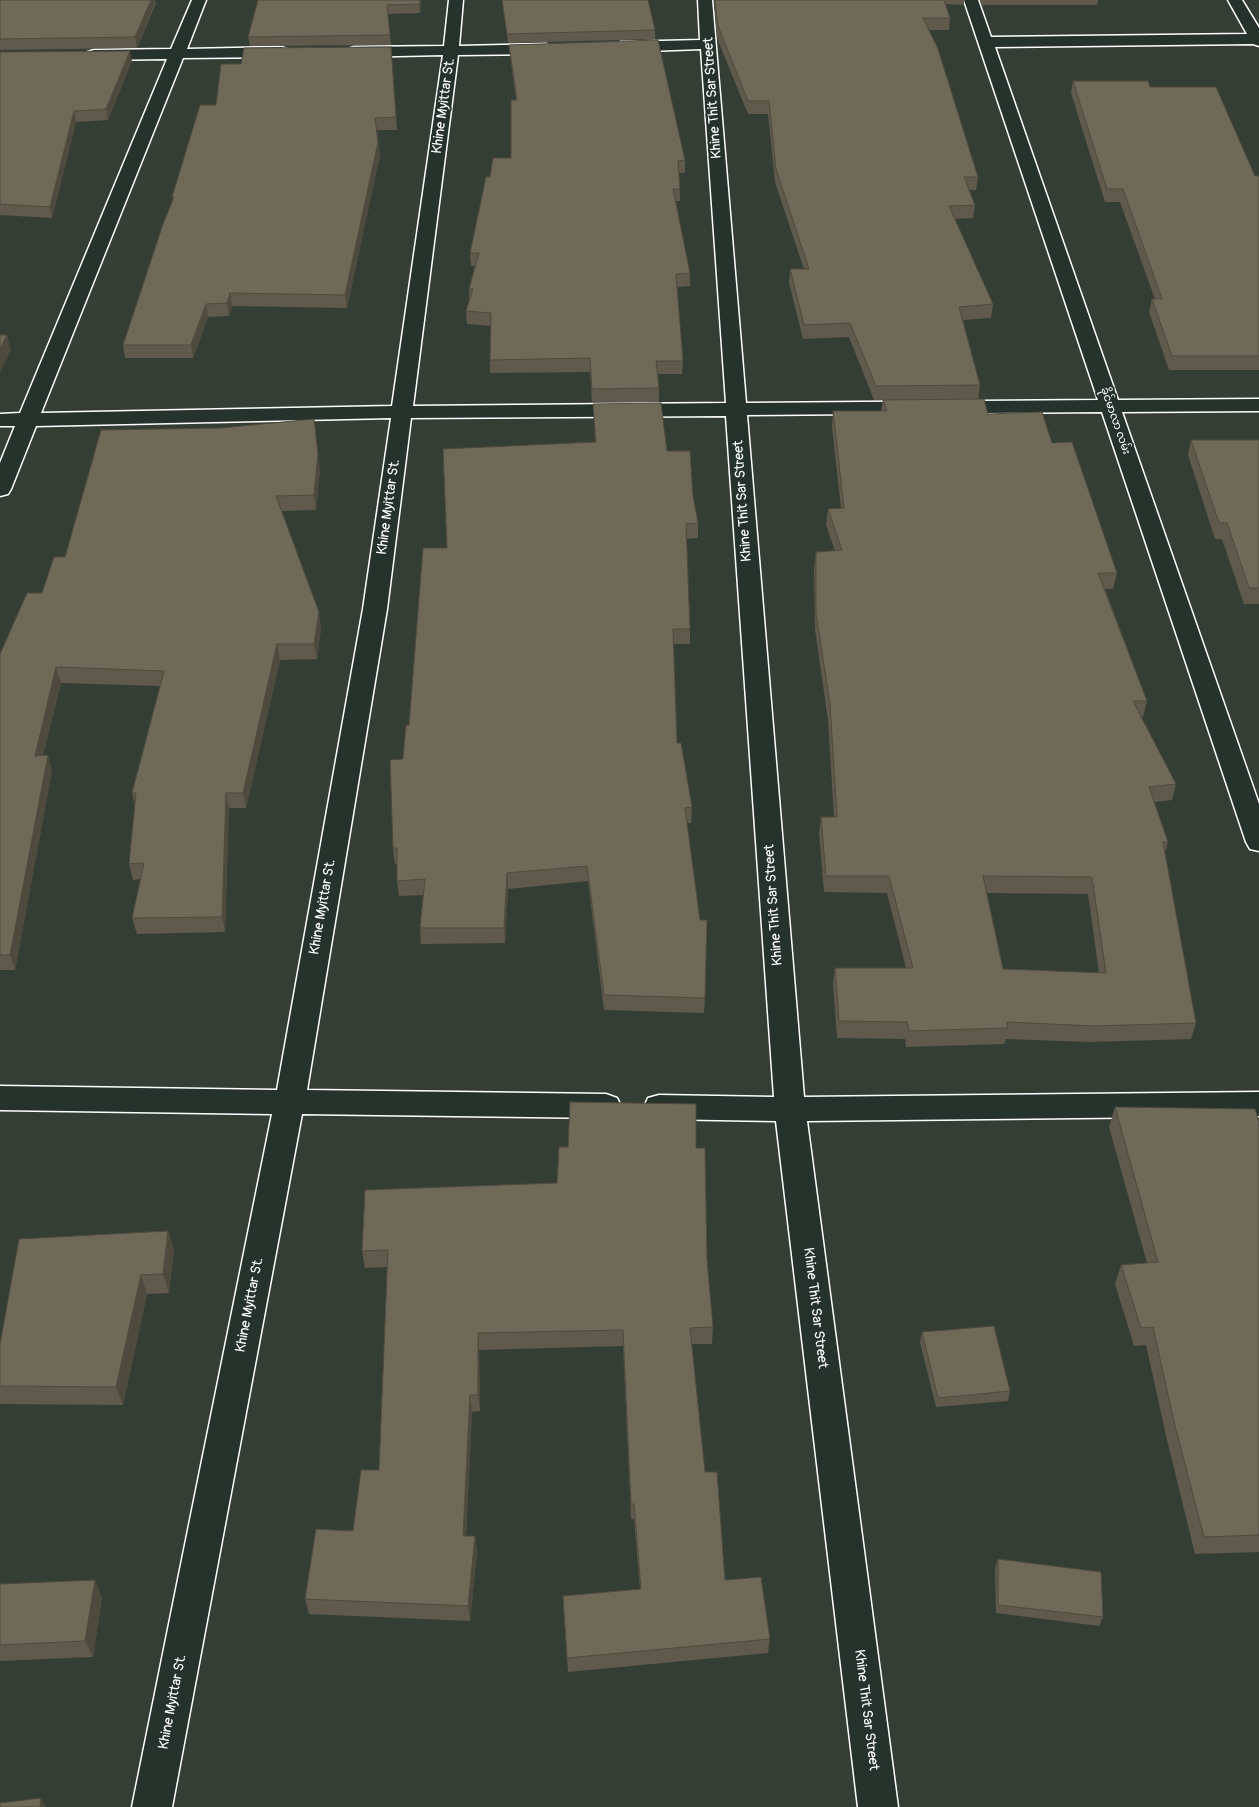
<!DOCTYPE html>
<html>
<head>
<meta charset="utf-8">
<style>
  body { margin:0 }
  canvas { display:block; background:#353e35 }
</style>
</head>
<body>
<canvas width="1259" height="1807"></canvas>
<script>
const context = document.querySelector('canvas').getContext('2d');
context.lineJoin = 'round';
function toPath(rows) {
  const path = new Path2D();
  for (const r of rows) {
    path.moveTo(r[0], r[1]);
    for (let i = 2; i < r.length; i += 2) path.lineTo(r[i], r[i + 1]);
  }
  return path;
}
function strokePath(path, color, width, dash) {
  context.strokeStyle = color;
  context.lineWidth = width;
  context.lineCap = dash ? 'butt' : 'round';
  context.setLineDash(dash || []);
  context.stroke(path);
}
function fillPath(path, color) {
  context.fillStyle = color;
  context.fill(path, 'evenodd');
}
function write(font, color, halo, rows, align = 'center') {
  context.font = font + ' Pangolin,"Noto Sans Myanmar",sans-serif';
  context.lineWidth = 4;
  context.setLineDash([]);
  context.textBaseline = 'middle';
  context.strokeStyle = halo;
  context.fillStyle = color;
  for (const [text, x, y, turn = 0] of rows) {
    context.save();
    context.translate(x, y);
    context.rotate((+turn || 0) * Math.PI / 180);
    context.textAlign = isNaN(turn) ? turn : align;
    if (halo) context.strokeText(text, 0, 0);
    context.fillText(text, 0, 0);
    context.restore();
  }
}
const minor = toPath([
  [192,0,206,0,187,49,281,47,287,49,289,52,287,55,281,57,183,58,41,413,392,406,443,55,354,57,348,55,346,52,348,49,354,47,444,46,449,0,463,0,459,46,546,44,552,46,554,49,552,52,546,54,458,55,413,406,726,403,701,49,621,52,615,50,613,47,615,44,621,42,700,40,698,0,712,0,746,403,1098,400,964,0,978,0,991,37,1247,34,1228,0,1242,0,1259,28,1259,46,1253,44,995,47,1118,400,1259,399,1259,411,1122,412,1259,804,1259,851,1250,849,1246,842,1102,412,747,415,804,1097,1259,1092,1259,1116,807,1121,898,1807,858,1807,776,1121,659,1119,648,1116,644,1107,648,1098,659,1095,774,1097,726,416,411,418,387,609,307,1090,606,1094,617,1098,621,1106,617,1114,606,1118,302,1114,172,1807,132,1807,272,1114,0,1110,0,1086,277,1090,363,609,391,418,36,426,11,489,8,494,0,496,0,463,15,426,0,426,0,414,20,413,167,59,94,60,88,58,86,55,88,52,94,50,171,49,192,0]
]);
const wall = toPath([
  [0,0,156,3,137,48,0,50],
  [258,0,421,0,420,13,388,14,391,45,250,46,248,37],
  [502,0,648,0,655,30,655,39,508,43],
  [714,0,964,0,964,5,945,4,950,18,949,30,929,30,978,177,976,190,969,190,975,205,973,218,955,219,993,304,991,318,963,320,980,385,978,399,874,400,849,337,803,339,789,283,790,269,804,269,775,182,768,114,748,114,717,38],
  [980,0,1101,0,1098,0,1097,5,982,5],
  [509,45,685,160,685,173,679,173,680,201,676,201,690,273,690,286,677,287,683,361,682,374,658,374,659,388,659,402,592,402,590,372,490,373,490,360,491,326,467,324,466,311,469,301,469,289,475,266,471,266,470,253,490,177,511,158,516,100,510,56],
  [391,47,397,130,377,130,380,155,347,308,232,306,229,316,208,317,193,358,125,358,123,345,173,200,172,197,216,105],
  [0,52,132,61,108,120,76,122,52,218,0,215],
  [1073,81,1150,87,1255,176,1259,176,1259,370,1169,370,1149,312,1152,299,1155,299,1120,202,1105,202,1071,93],
  [883,400,988,414,1052,443,1117,573,1113,589,1105,589,1147,701,1143,717,1141,717,1176,784,1172,800,1154,802,1168,842,1165,853,1196,1023,1191,1039,1090,1042,1006,1039,1004,1044,906,1047,905,1039,837,1038,833,984,835,968,906,968,887,893,824,892,819,833,821,817,834,817,828,720,815,629,814,568,816,552,835,551,826,525,828,509,841,508,832,427,833,411,881,411],
  [987,893,1088,894,1099,973,1003,969],
  [593,404,667,451,693,496,698,523,698,538,686,539,690,629,690,644,673,644,677,743,692,807,691,823,687,823,705,998,704,1013,604,1010,588,881,508,889,505,943,421,944,420,928,423,895,399,896,397,881,397,864,395,864,393,848,403,759,409,725,447,548,595,442],
  [1191,440,1259,440,1259,604,1244,604,1222,539,1215,539,1188,455],
  [320,469,316,510,282,511,321,628,317,659,280,660,246,808,229,808,225,932,137,934,132,918,141,879,133,880,129,864,135,805,132,793,160,686,61,683,43,755,52,771,15,970,0,970,0,654,65,557],
  [1115,1107,1259,1122,1259,1552,1195,1554,1167,1440,1146,1345,1134,1346,1115,1284,1121,1265,1147,1263,1109,1127],
  [696,1148,713,1327,712,1344,692,1344,705,1472,725,1580,770,1639,768,1653,568,1672,563,1596,640,1589,634,1519,631,1519,623,1346,479,1350,480,1411,472,1412,466,1536,475,1536,477,1552,470,1621,309,1614,305,1599,353,1531,379,1470,387,1267,365,1268,362,1251,557,1183],
  [168,1231,174,1250,169,1293,147,1294,123,1405,0,1404,0,1344],
  [922,1332,1010,1391,1008,1401,936,1407,920,1342],
  [998,1559,1103,1617,1099,1626,996,1613,995,1568],
  [0,1584,102,1597,93,1657,0,1661]
]);
const shadedWall = toPath([
  [151,0,156,0,137,48,135,37],
  [420,0,421,0,420,13,419,4],
  [130,51,132,61,108,120,106,109],
  [74,111,76,122,52,218,50,207],
  [378,142,380,155,347,308,345,295],
  [230,293,232,306,229,316,227,303],
  [206,304,208,317,193,358,191,345],
  [7,335,11,350,0,373,0,349],
  [314,419,320,469,316,510,314,495],
  [319,612,321,628,317,659,314,644],
  [277,644,280,660,246,808,243,793],
  [56,667,61,683,39,771,35,756],
  [48,755,52,771,15,970,10,955],
  [226,793,229,808,225,932,222,917],
  [507,873,508,889,505,943,504,928],
  [168,1231,174,1250,169,1293,163,1274],
  [141,1275,147,1294,123,1405,116,1387],
  [478,1333,479,1350,480,1411,478,1395],
  [470,1395,472,1412,465,1551,463,1536],
  [475,1536,477,1552,470,1621,468,1606],
  [95,1580,102,1597,93,1657,85,1641],
  [41,1798,46,1807,40,1807]
]);
const building = toPath([
  [0,0,151,0,135,37,0,39,0,0],
  [258,0,420,0,419,4,387,5,390,35,248,37,258,0],
  [502,0,648,0,655,30,507,34,502,0],
  [715,0,944,0,950,18,923,18,938,49,978,177,964,177,975,205,949,206,993,304,959,307,980,385,876,386,850,323,804,325,790,269,809,269,776,169,769,101,748,101,718,26,715,0],
  [658,40,685,160,678,161,680,189,673,189,690,273,676,274,683,361,656,361,659,388,592,389,590,358,490,360,491,313,466,311,473,289,469,289,479,253,470,253,486,177,490,177,493,158,511,158,511,100,517,100,509,45,658,40],
  [391,47,396,117,375,118,378,142,345,295,230,293,227,303,206,304,191,345,123,345,163,224,174,197,172,197,200,105,216,105,221,64,241,64,244,48,391,47],
  [130,51,106,109,74,111,50,207,0,204,0,52,130,51],
  [1073,81,1148,81,1150,87,1216,87,1255,176,1259,176,1259,356,1172,356,1152,299,1162,299,1123,189,1107,189,1073,81],
  [0,335,7,335,0,349,0,335],
  [984,399,988,414,1042,412,1052,443,1072,442,1117,573,1098,573,1147,701,1133,701,1176,784,1149,787,1168,842,1163,842,1196,1023,1094,1026,1007,1022,1008,1028,909,1031,907,1022,839,1021,835,968,913,968,889,876,826,876,821,817,837,817,830,704,816,613,816,552,842,550,828,509,844,508,833,411,887,411,883,400,984,399],
  [983,876,1092,877,1106,973,1003,969,983,876],
  [661,403,667,451,690,451,693,496,698,523,686,524,690,629,673,629,677,743,681,743,692,807,685,808,700,920,707,920,705,998,604,995,587,866,507,873,504,928,420,928,425,879,397,881,397,848,393,848,390,760,403,759,406,725,409,725,423,548,447,548,443,449,596,442,593,404,661,403],
  [314,419,318,454,314,495,276,496,319,612,314,644,277,644,243,793,226,793,222,917,132,918,144,863,129,864,136,793,132,793,164,671,56,667,35,756,48,755,10,955,0,955,0,654,27,593,42,593,54,557,65,557,101,430,221,428,314,419],
  [1191,440,1259,440,1259,588,1249,588,1227,523,1219,523,1191,440],
  [570,1102,696,1104,696,1148,705,1148,707,1259,713,1327,690,1328,705,1472,717,1472,725,1580,761,1577,770,1639,567,1658,563,1596,641,1589,634,1504,631,1504,623,1330,478,1333,478,1395,470,1395,463,1536,475,1536,468,1606,305,1599,316,1529,353,1531,361,1470,379,1470,388,1250,362,1251,365,1190,557,1183,559,1147,568,1147,570,1102],
  [1115,1107,1255,1109,1259,1122,1259,1535,1204,1537,1174,1422,1153,1327,1141,1328,1121,1265,1158,1262,1115,1107],
  [168,1231,163,1274,141,1275,116,1387,0,1386,0,1344,19,1239,168,1231],
  [994,1326,1010,1391,938,1398,922,1332,994,1326],
  [998,1559,1101,1572,1103,1617,998,1605,998,1559],
  [95,1580,85,1641,0,1645,0,1584,95,1580],
  [41,1798,40,1807,0,1807,0,1803,41,1798]
]);
const farStreetnames = [
  ["ခိုင်မာလာ လမ်း",1115,421,71]
];
const streetNames = [
  ["Khine Thit Sar Street",713,98,-94],
  ["Khine Myittar St.",444,106,-82],
  ["Khine Thit Sar Street",743,501,-94],
  ["Khine Myittar St.",389,507,-82],
  ["Khine Thit Sar Street",774,905,-94],
  ["Khine Myittar St.",323,907,-80],
  ["Khine Myittar St.",250,1305,-79],
  ["Khine Thit Sar Street",815,1308,83],
  ["Khine Myittar St.",173,1702,-79],
  ["Khine Thit Sar Street",866,1710,83]
];
strokePath(minor, '#fff', 3);
fillPath(minor, '#26332d');
fillPath(wall, '#5f5a4b');
fillPath(shadedWall, '#4e4a3d');
fillPath(building, '#6f6957');
strokePath(building, '#4e4a3d', 1);
write('11px', '#fff', '#26332d', farStreetnames);
write('14px', '#fff', '#26332d', streetNames);
</script>
</body>
</html>
